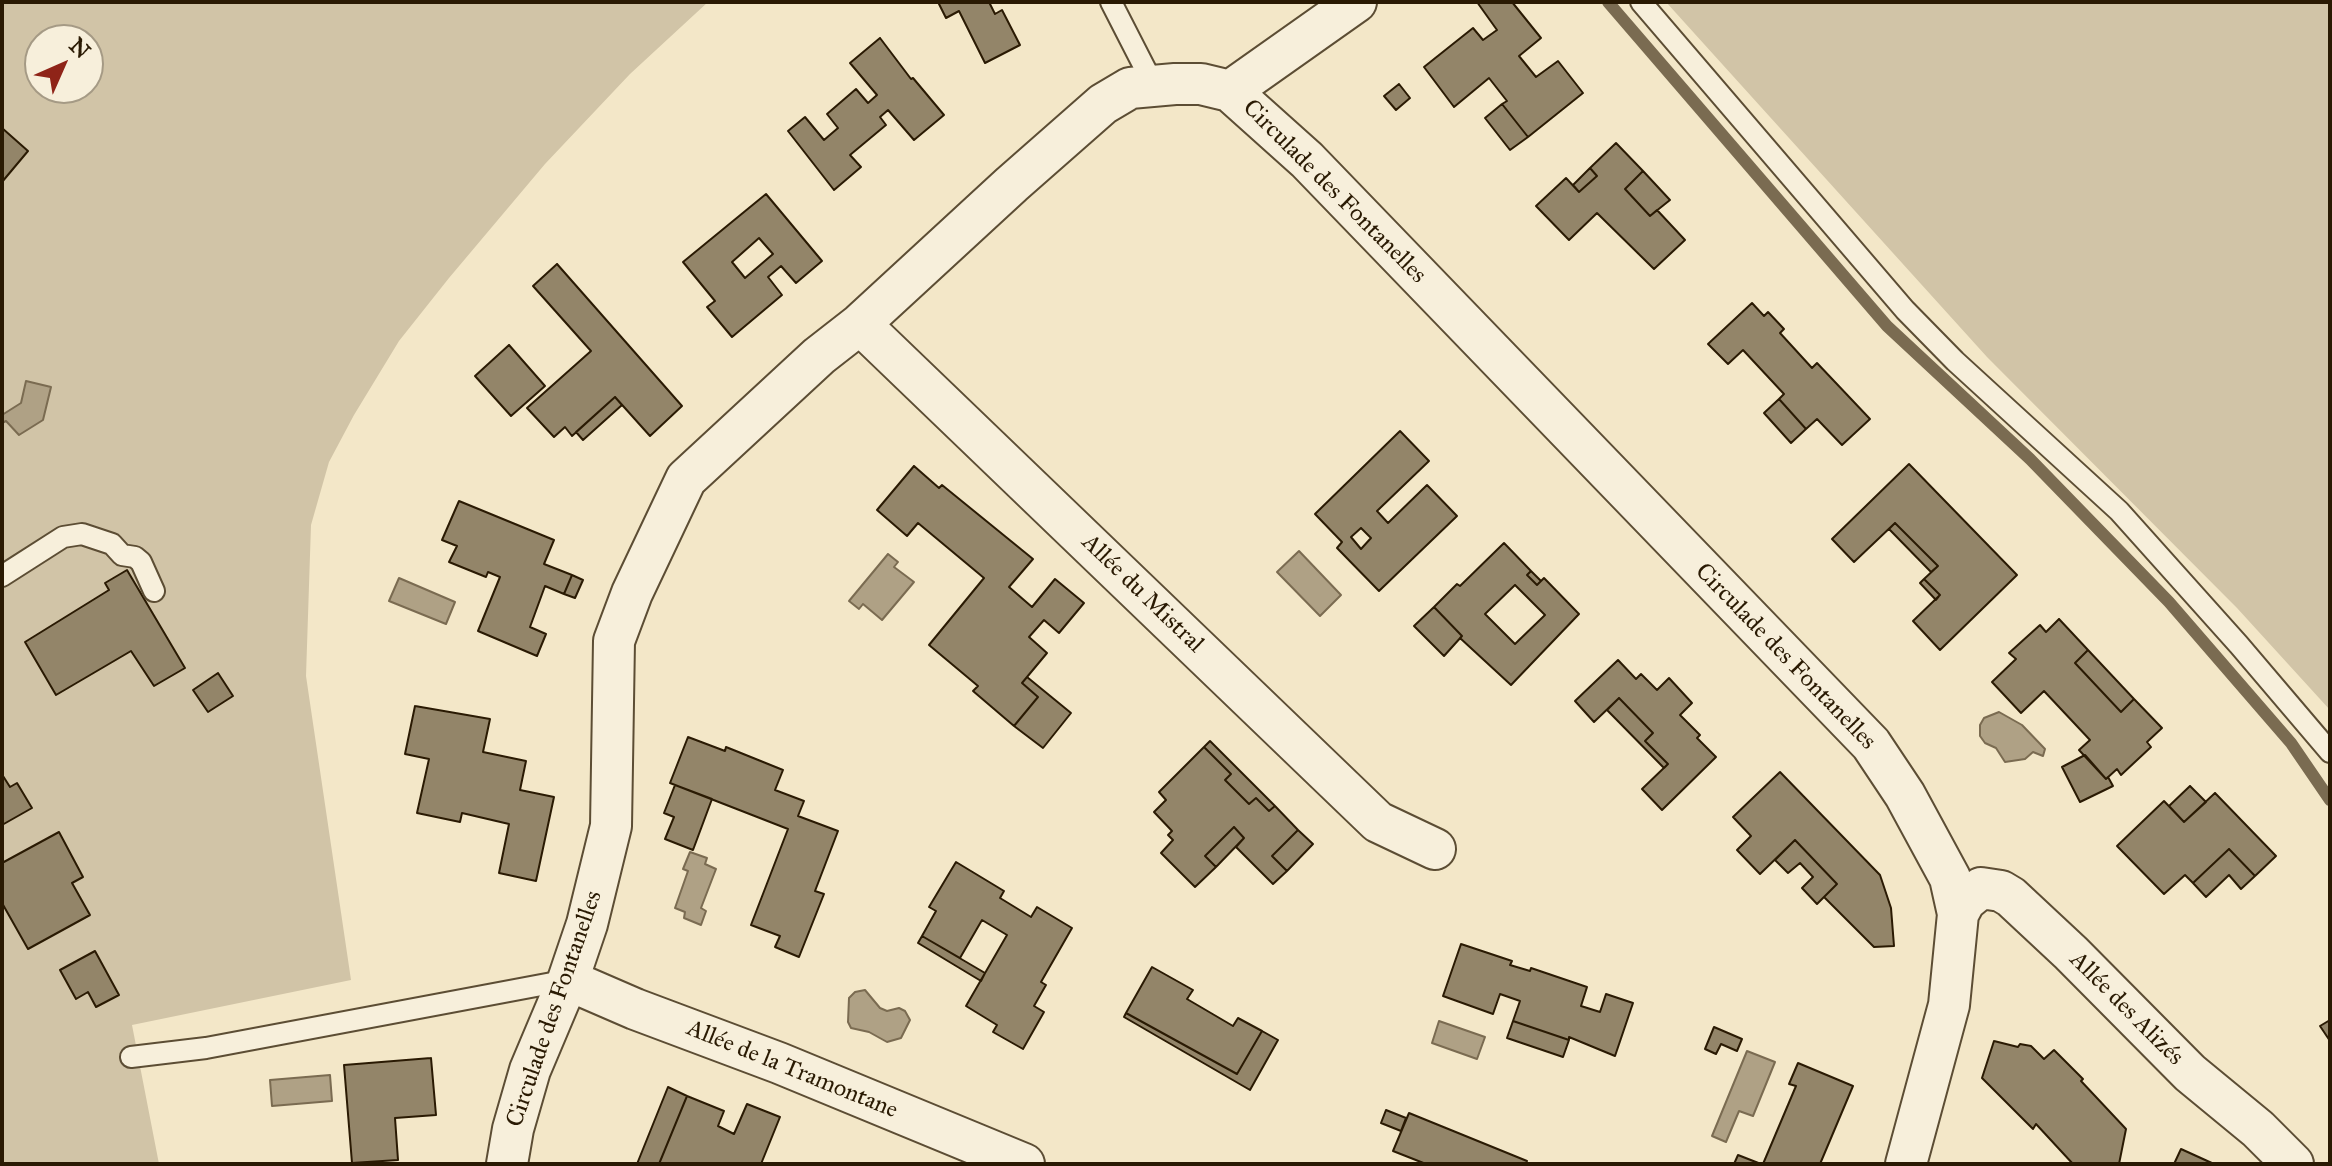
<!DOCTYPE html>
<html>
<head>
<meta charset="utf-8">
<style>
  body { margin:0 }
  #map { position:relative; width:2332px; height:1166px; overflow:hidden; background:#f3e7c8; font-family:"IM FELL Great Primer",serif }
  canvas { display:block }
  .frame { position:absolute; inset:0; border:4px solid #2a1a03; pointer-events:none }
  .north { position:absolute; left:24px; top:24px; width:80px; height:80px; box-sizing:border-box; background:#f7efdb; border:2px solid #a59a85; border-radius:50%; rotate:45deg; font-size:22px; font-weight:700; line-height:32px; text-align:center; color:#2a1a03 }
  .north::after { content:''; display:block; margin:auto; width:28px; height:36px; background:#8f2418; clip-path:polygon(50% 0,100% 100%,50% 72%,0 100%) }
</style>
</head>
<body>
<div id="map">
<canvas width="2332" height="1166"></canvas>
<div class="frame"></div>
<div class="north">N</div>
</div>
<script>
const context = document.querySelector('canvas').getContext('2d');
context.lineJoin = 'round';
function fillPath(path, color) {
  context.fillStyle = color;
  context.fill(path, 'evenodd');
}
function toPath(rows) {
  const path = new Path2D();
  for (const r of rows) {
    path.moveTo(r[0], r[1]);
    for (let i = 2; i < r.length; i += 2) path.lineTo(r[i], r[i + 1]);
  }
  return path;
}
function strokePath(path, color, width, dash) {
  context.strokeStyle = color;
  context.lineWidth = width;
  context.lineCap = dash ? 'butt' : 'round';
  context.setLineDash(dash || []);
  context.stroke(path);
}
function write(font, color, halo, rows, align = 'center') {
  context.font = font + ' "IM FELL Great Primer",serif';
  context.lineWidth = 6;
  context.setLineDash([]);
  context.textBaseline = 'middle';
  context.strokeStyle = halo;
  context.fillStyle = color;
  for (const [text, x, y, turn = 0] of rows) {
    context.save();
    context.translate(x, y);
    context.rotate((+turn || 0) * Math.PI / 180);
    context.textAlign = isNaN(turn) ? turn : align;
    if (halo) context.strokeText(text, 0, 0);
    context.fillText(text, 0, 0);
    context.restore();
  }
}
const green = toPath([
  [2,2,708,2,630,74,545,164,449,278,399,341,354,415,329,462,311,525,306,676,351,980,132,1025,159,1164,2,1164],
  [40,40,88,40,88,88,40,88],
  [1666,2,2330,2,2330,710,2237,608,1987,357]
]);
const water = toPath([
  [26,381,51,387,43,420,19,435,6,421,2,423,2,415,21,403,26,381],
  [1299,551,1341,595,1320,616,1277,572,1299,551],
  [888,554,898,562,894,567,914,582,882,620,863,604,859,609,849,601,888,554],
  [399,578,455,602,446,624,389,601,399,578],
  [1999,712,2022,725,2045,749,2043,756,2033,752,2025,759,2005,762,1996,748,1985,743,1980,736,1980,725,1984,718,1999,712],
  [690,852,707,858,705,864,716,869,701,908,706,911,701,925,684,918,685,912,675,908,688,871,683,869,690,852],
  [865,990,880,1008,887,1011,899,1008,905,1011,910,1020,901,1038,887,1042,869,1032,851,1028,848,1022,849,998,855,992,865,990],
  [1439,1021,1485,1037,1477,1059,1432,1043,1439,1021],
  [1747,1051,1775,1062,1753,1116,1739,1111,1726,1142,1712,1136,1747,1051],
  [330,1075,332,1101,272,1106,270,1080,330,1075]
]);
const stream = toPath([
  [1608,2,1887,326,2030,459,2169,602,2291,743,2330,800]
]);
const building = toPath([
  [938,2,989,2,995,14,1002,10,1020,45,985,63,959,11,946,18,938,2],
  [1477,2,1512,2,1541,38,1519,56,1536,77,1558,61,1583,93,1528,137,1502,104,1507,101,1489,78,1454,107,1424,67,1473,28,1483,40,1497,30,1477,2],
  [880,38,911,79,913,78,944,115,914,140,888,110,880,117,886,125,850,155,861,167,834,190,788,131,805,117,824,140,838,128,827,114,856,89,868,103,877,95,850,63,880,38],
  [1399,84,1410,98,1396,110,1384,96,1399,84],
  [1502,104,1528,137,1510,150,1485,118,1502,104],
  [2,128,28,151,2,182,2,128],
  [1616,143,1643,171,1625,189,1650,216,1657,210,1685,240,1654,269,1597,213,1569,240,1536,206,1566,178,1579,192,1597,176,1590,168,1616,143],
  [1590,168,1597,176,1579,192,1573,185,1590,168],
  [1643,171,1670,200,1650,216,1625,189,1643,171],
  [766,194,822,261,796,283,781,266,768,277,782,295,732,337,707,307,715,301,683,262,766,194],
  [759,238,773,254,745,278,732,262,759,238],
  [557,264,682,406,650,436,615,397,572,436,565,427,554,437,527,408,591,351,533,286,557,264],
  [1752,303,1764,316,1768,312,1784,329,1780,333,1812,368,1817,363,1870,419,1842,445,1817,419,1806,429,1779,399,1784,394,1743,350,1728,364,1708,344,1752,303],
  [509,345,545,386,511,416,475,376,509,345],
  [615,397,622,405,583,440,576,432,615,397],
  [1779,399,1806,429,1791,443,1764,413,1779,399],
  [1400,431,1429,461,1377,511,1388,523,1427,485,1457,516,1379,591,1337,548,1342,542,1315,514,1400,431],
  [1361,528,1371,538,1361,549,1351,537,1361,528],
  [1909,464,2017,575,1940,650,1913,621,1940,595,1924,579,1938,566,1895,523,1854,562,1832,539,1909,464],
  [914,466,939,488,942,485,1033,559,1009,587,1032,607,1055,579,1084,603,1059,633,1044,620,1029,637,1047,653,1022,683,1038,697,1014,726,973,691,978,686,929,645,984,578,918,523,907,536,877,510,914,466],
  [459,501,554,540,544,564,572,575,564,594,545,586,530,627,546,634,537,656,478,631,500,577,488,572,486,577,449,562,457,546,442,540,459,501],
  [1895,523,1938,566,1931,572,1889,529,1895,523],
  [1504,543,1531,571,1527,575,1537,585,1544,578,1579,614,1511,685,1460,638,1462,636,1434,607,1457,584,1460,586,1504,543],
  [1515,585,1545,615,1515,644,1485,614,1515,585],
  [127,570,185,668,154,686,131,651,56,695,25,642,109,590,105,583,127,570],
  [1531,571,1541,581,1537,585,1527,575,1531,571],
  [572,575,583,580,575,598,564,594,572,575],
  [1924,579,1940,595,1936,600,1920,583,1924,579],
  [1434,607,1462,636,1444,656,1414,626,1434,607],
  [2059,619,2088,650,2075,663,2121,712,2134,699,2162,728,2147,742,2151,747,2121,775,2117,769,2106,779,2079,750,2090,740,2044,691,2021,713,1992,682,2016,659,2009,653,2040,625,2046,632,2059,619],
  [2088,650,2134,699,2121,712,2075,663,2088,650],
  [1618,660,1636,679,1641,674,1657,690,1669,678,1692,703,1680,715,1700,735,1697,738,1716,757,1662,810,1642,789,1668,764,1645,741,1653,733,1619,698,1594,722,1575,701,1618,660],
  [218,673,233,696,208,712,193,690,218,673],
  [1027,677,1071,713,1043,748,1014,726,1038,697,1022,683,1027,677],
  [1619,698,1653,733,1645,741,1668,764,1664,768,1607,710,1619,698],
  [415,706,490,719,483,752,526,761,520,790,554,797,536,881,499,873,509,824,462,813,460,822,417,813,429,759,405,754,415,706],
  [688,737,725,751,726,747,783,770,775,790,804,801,798,816,838,831,815,891,824,894,799,957,775,947,780,936,751,925,788,829,670,783,688,737],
  [1210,741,1275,806,1269,811,1256,798,1249,804,1225,780,1231,774,1204,747,1210,741],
  [1204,747,1231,774,1225,780,1249,804,1256,798,1269,811,1275,806,1298,830,1272,856,1287,871,1273,884,1236,847,1244,838,1234,827,1205,856,1216,867,1195,887,1161,853,1173,840,1168,835,1172,831,1154,812,1166,800,1159,792,1204,747],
  [2085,755,2106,779,2108,777,2113,786,2080,802,2062,767,2085,755],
  [1780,772,1880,875,1891,908,1894,946,1874,947,1824,897,1837,884,1795,840,1760,874,1737,850,1751,836,1733,817,1780,772],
  [3,776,10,787,17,783,32,808,2,825,3,776],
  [675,785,712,799,693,850,665,839,674,817,664,813,675,785],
  [2190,786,2206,802,2184,822,2169,806,2190,786],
  [2215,793,2276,856,2255,876,2229,849,2193,883,2185,875,2164,894,2117,846,2164,801,2184,822,2215,793],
  [1234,827,1244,838,1216,867,1205,856,1234,827],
  [1298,830,1313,844,1287,871,1272,856,1298,830],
  [59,832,83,877,72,883,90,915,28,949,2,903,2,863,59,832],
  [1795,840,1837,884,1817,904,1802,888,1813,877,1800,863,1788,873,1775,860,1795,840],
  [2229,849,2255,876,2241,889,2229,875,2206,897,2193,883,2229,849],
  [956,862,1004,891,1000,898,1031,917,1037,907,1072,928,1041,982,1046,985,1034,1006,1044,1012,1023,1049,993,1032,997,1025,966,1006,1007,935,982,920,960,958,922,936,936,911,929,907,956,862],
  [922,936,985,973,981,981,918,943,922,936],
  [1461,944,1512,961,1510,965,1530,971,1531,968,1587,987,1581,1006,1600,1012,1606,994,1633,1003,1615,1056,1569,1037,1569,1040,1513,1021,1520,1001,1500,994,1493,1014,1443,996,1461,944],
  [95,951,119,995,96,1007,88,992,76,999,60,970,95,951],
  [1152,967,1193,990,1187,999,1233,1026,1238,1018,1262,1031,1237,1074,1126,1013,1152,967],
  [1126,1013,1237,1074,1262,1031,1278,1040,1250,1090,1124,1017,1126,1013],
  [2330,1020,2330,1041,2320,1026,2330,1020],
  [1513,1021,1569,1040,1563,1057,1507,1038,1513,1021],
  [1714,1027,1742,1039,1737,1051,1721,1044,1716,1054,1705,1049,1714,1027],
  [1994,1041,2018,1047,2020,1044,2031,1046,2044,1059,2054,1050,2083,1079,2081,1081,2126,1129,2119,1164,2073,1164,2036,1124,2033,1129,1982,1078,1994,1041],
  [431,1058,436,1115,395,1118,398,1160,352,1163,344,1065,431,1058],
  [1798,1063,1853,1086,1820,1164,1763,1164,1796,1086,1789,1084,1798,1063],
  [668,1087,687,1096,659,1164,637,1164,668,1087],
  [687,1096,724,1111,718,1126,734,1134,747,1104,780,1117,761,1164,659,1164,687,1096],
  [1386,1110,1406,1118,1401,1131,1381,1123,1386,1110],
  [1409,1113,1527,1161,1525,1164,1426,1164,1393,1151,1409,1113],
  [2181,1149,2214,1164,2174,1164,2181,1149],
  [1738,1155,1761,1164,1734,1164,1738,1155]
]);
const service = toPath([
  [1111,2,1153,84],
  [1641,2,1905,310,1955,361,2119,511,2239,645,2330,752],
  [2,576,63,537,82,534,112,544,122,555,135,557,141,562,154,591],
  [131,1057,206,1048,568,980]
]);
const minor = toPath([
  [1230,91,1356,2],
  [860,324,1378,822,1435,849],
  [1958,914,1965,901,1981,888,2001,891,2011,897,2071,953,2190,1073,2258,1129,2293,1164],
  [568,980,635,1009,779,1063,1024,1164],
  [507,1164,513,1129,530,1070,568,980,587,924,611,826,614,641,632,593,686,479,819,356,860,324,1012,184,1103,104,1130,88,1175,84,1201,84,1230,91,1307,160,1871,744,1905,795,1950,878,1958,914,1949,1005,1906,1164]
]);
const streetNames = [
  ["Circulade des Fontanelles",1334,192,45],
  ["Allée du Mistral",1142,594,44],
  ["Circulade des Fontanelles",1785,657,46],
  ["Circulade des Fontanelles",555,1009,-71],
  ["Allée des Alizés",2126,1009,45],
  ["Allée de la Tramontane",792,1070,22]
];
fillPath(green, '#d1c4a7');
fillPath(water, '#afa185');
strokePath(water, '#7a6b51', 2);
strokePath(stream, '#7a6b51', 12);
fillPath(building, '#938569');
strokePath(building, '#2a1a03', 2);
strokePath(service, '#5c4d34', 24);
strokePath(minor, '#5c4d34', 44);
strokePath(service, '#f7efdb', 20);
strokePath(minor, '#f7efdb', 40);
write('24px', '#2a1a03', '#f7efdb', streetNames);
</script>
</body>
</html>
